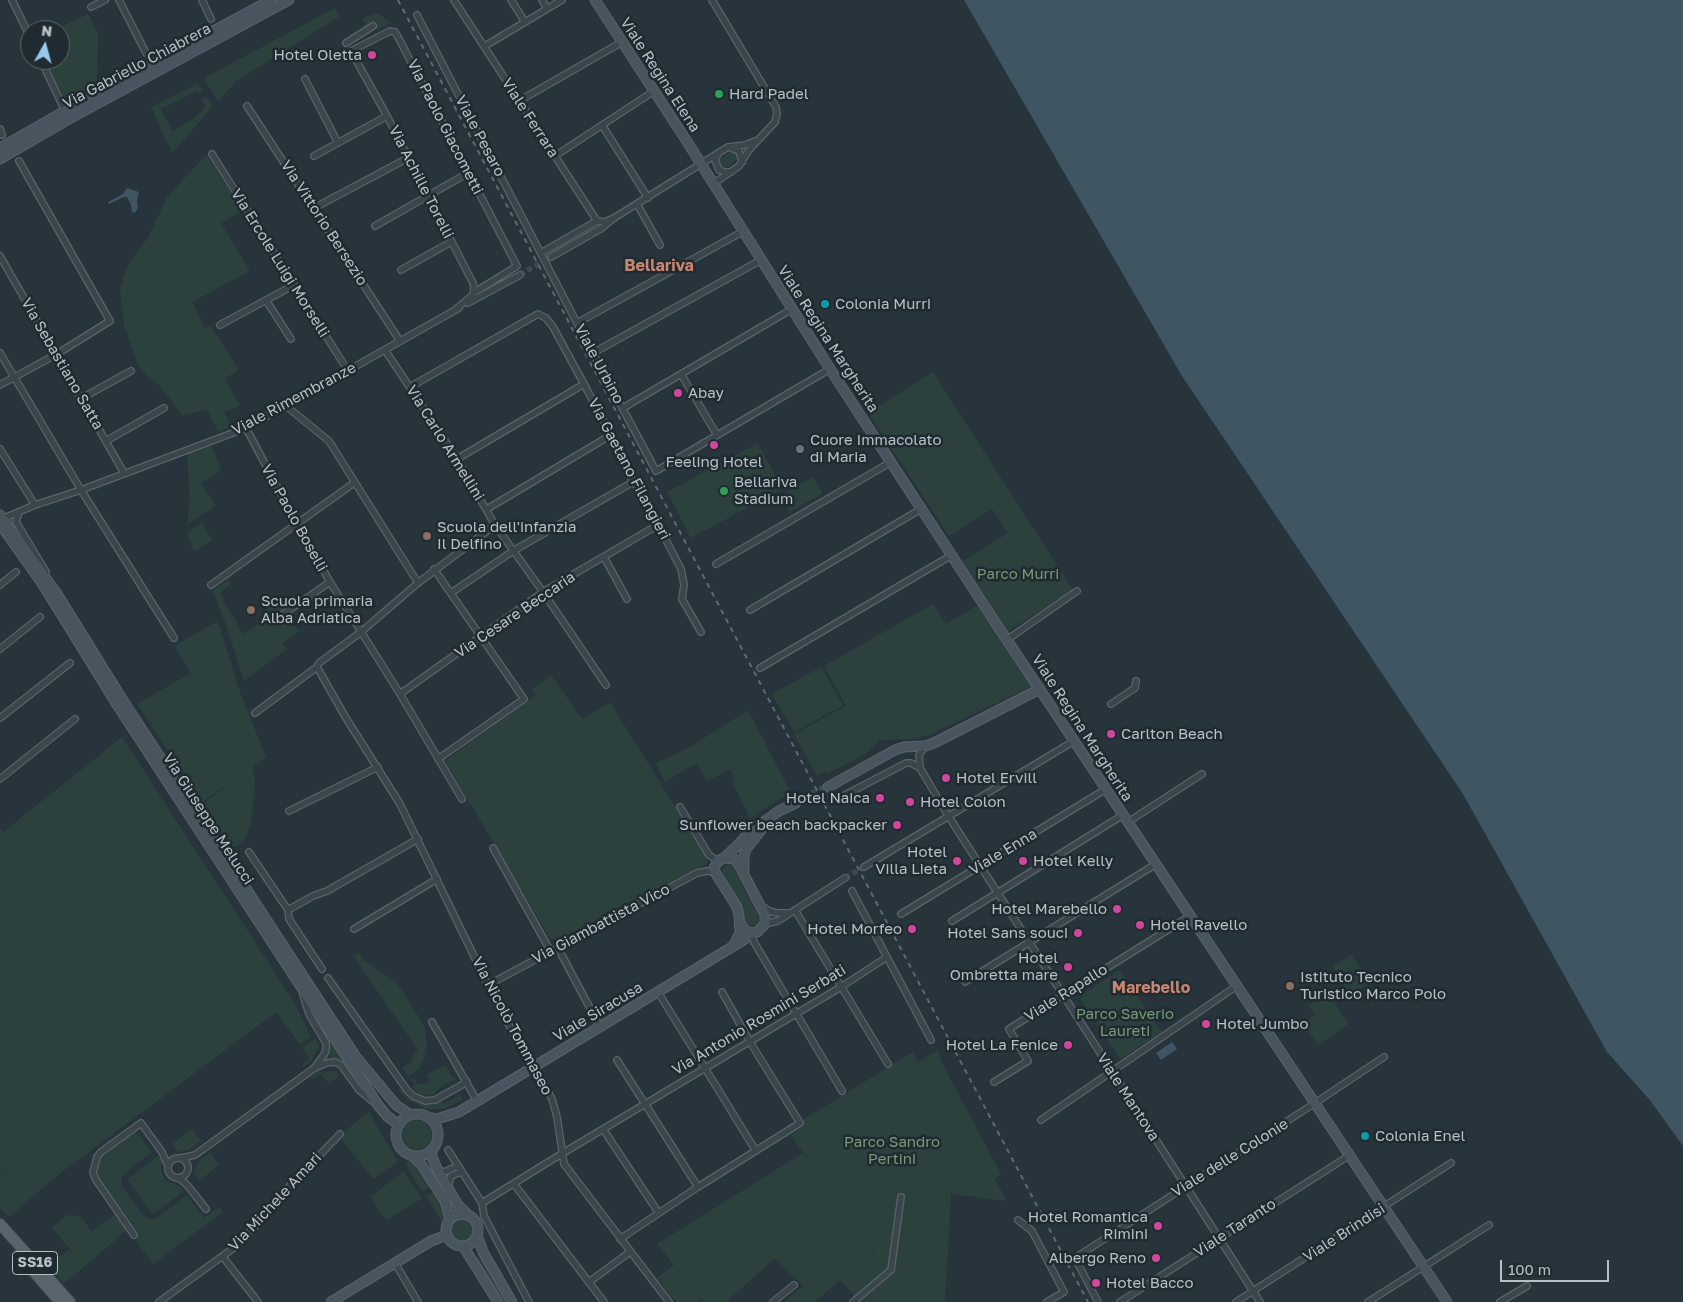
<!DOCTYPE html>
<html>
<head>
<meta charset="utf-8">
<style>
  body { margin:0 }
  #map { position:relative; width:1683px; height:1302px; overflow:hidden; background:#27343c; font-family:"Golos Text",sans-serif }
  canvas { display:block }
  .north { position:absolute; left:20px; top:20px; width:50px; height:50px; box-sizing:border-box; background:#202a31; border:1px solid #5c666d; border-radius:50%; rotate:7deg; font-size:14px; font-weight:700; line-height:20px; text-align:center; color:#b7c0c7 }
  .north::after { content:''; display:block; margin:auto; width:18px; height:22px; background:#97c8ec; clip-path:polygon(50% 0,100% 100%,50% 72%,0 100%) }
  .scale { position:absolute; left:1500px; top:1260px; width:109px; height:22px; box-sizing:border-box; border:2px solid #b7c0c7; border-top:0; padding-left:6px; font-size:15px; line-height:18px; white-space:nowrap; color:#b7c0c7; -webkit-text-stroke:4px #202a31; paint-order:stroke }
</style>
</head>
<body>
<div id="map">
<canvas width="1683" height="1302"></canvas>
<div class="north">N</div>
<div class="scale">100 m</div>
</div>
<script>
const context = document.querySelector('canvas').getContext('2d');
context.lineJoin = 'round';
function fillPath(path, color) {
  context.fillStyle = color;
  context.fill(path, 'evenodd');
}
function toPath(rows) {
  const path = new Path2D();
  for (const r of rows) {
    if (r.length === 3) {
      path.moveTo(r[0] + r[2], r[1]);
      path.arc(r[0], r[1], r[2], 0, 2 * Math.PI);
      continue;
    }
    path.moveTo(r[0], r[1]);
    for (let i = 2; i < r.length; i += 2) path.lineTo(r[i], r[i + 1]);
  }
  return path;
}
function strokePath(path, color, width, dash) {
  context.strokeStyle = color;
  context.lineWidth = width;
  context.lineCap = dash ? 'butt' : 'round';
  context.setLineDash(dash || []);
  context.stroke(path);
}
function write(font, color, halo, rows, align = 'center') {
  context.font = font + ' "Golos Text",sans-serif';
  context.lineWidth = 5;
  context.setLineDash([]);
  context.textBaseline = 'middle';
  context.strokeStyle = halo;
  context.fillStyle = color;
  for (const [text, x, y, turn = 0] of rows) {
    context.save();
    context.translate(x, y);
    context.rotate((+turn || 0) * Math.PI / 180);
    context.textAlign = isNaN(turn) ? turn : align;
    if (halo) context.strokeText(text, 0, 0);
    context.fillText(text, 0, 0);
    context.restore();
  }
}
const green = toPath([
  [335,8,339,17,236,81,218,102,204,78],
  [375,13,380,15,391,23,377,30,373,24,365,29,363,26,365,24,362,19],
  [88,14,98,34,97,86,66,102,46,60,60,60,60,30,54,30],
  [198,83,203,91,198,94,196,91,161,109,172,131,192,120,206,107,202,100,206,96,213,106,172,153,151,107],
  [730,152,735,152,737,154,737,159,728,167,722,167,720,165,720,160],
  [206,155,243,210,221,223,250,271,192,302,205,328,211,326,239,370,225,378,240,406,225,412,231,427,218,432,207,409,182,416,162,388,146,375,138,365,124,325,120,289,127,266,149,236,167,197],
  [933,372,1073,590,1008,631,963,561,1008,533,992,509,949,536,868,413],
  [758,443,782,489,691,538,667,492],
  [212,446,221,470,201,483,216,506,187,524,190,503,187,453],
  [813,477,823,493,790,512,780,496],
  [202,523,212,540,194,552,187,533],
  [229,580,231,584,220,593,224,600,223,601,239,625,237,626,243,634,250,630,269,616,265,611,267,609,264,604,269,601,271,603,282,595,289,605,272,618,276,623,287,616,299,631,282,643,287,649,244,681,226,625,213,590],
  [933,604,946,624,978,605,1032,686,929,735,911,739,880,740,866,754,827,774,825,772,817,776,794,734,846,706,824,666],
  [218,621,240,692,266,757,253,767,255,782,251,825,243,842,236,846,230,846,204,806,207,801,237,778,202,802,137,704,191,673,174,646],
  [821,667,843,705,794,732,772,694],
  [551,675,582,719,610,702,707,858,707,864,557,940,550,938,445,761,536,695,532,689],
  [748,710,791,793,768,806,750,819,733,783,733,774,730,769,707,781,697,763,665,782,656,763,690,747],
  [122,737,292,999,311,1037,300,1045,276,1012,58,1175,9,1217,0,1207,0,1177,33,1149,0,1176,0,829,3,832],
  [726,865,730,865,733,867,757,913,759,920,756,925,751,926,746,922,743,907,723,873,722,870],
  [359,953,365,961,397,983,424,1025,427,1045,425,1058,419,1069,408,1077,402,1068,412,1061,413,1054,418,1050,354,957],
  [1351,955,1370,982,1351,995,1333,967],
  [1120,970,1162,1032,1120,1059,1079,997],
  [1327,992,1349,1024,1318,1045,1303,1023,1315,1015,1308,1005],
  [319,1024,352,1074,343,1063,339,1060,332,1060,328,1054,330,1048,329,1043],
  [315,1039,318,1043,319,1047,311,1061,303,1067,302,1065,310,1058,302,1048],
  [938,1050,941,1061,1001,1174,995,1179,1007,1201,951,1194,945,1302,856,1302,889,1274,791,1135,804,1126,801,1121,913,1052,918,1062],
  [445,1065,453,1078,455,1077,456,1079,444,1085,435,1092,435,1094,425,1095,418,1093,412,1087,415,1085,411,1080,414,1078,418,1084,426,1084,430,1081,427,1075],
  [329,1071,336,1071,339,1076,329,1084,321,1074,313,1079,311,1077,318,1072],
  [401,1088,409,1099,419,1104,432,1105,442,1101,444,1104,460,1095,463,1099,443,1109,425,1109,408,1100,398,1090],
  [369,1112,398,1162,373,1179,342,1140,342,1135,345,1131],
  [417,1135,15],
  [192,1129,201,1141,189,1150,177,1152,172,1144],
  [135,1131,152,1152,126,1172,122,1177,121,1185,144,1216,152,1219,157,1218,187,1195,204,1218,219,1207,223,1212,153,1264,134,1238,139,1233,99,1179,97,1173,98,1165,103,1154],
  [210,1152,219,1165,199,1181,194,1174,195,1168,200,1160],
  [803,1153,886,1270,854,1296,840,1280,815,1302,784,1302,803,1286,775,1258,726,1302,703,1302,684,1278,700,1300,698,1302,676,1302,657,1278,674,1265,657,1244],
  [158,1156,162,1161,161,1169,163,1177,168,1182,180,1186,184,1191,155,1213,151,1212,128,1181,130,1177],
  [409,1159,415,1163,430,1187,423,1191,418,1185,405,1163],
  [404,1171,415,1189,423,1198,386,1220,370,1197],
  [433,1192,444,1212,442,1222,426,1196],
  [116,1213,127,1230,64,1284,48,1266,70,1249,52,1228,67,1215,80,1216,92,1232],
  [462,1230,11],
  [481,1256,507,1302,504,1302,476,1259]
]);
const water = toPath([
  [964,0,1683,0,1683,1146,1649,1099,1607,1052,1463,794,1182,376],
  [127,188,139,192,137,200,138,208,135,213,132,212,131,205,127,197,124,197,109,204,108,202,123,194],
  [1172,1042,1177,1049,1161,1060,1156,1053]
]);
const streetTunnel = toPath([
  [520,275,551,257],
  [845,878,864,867]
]);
const secondaryTunnel = toPath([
  [796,803,828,787]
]);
const street = toPath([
  [12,0,30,37],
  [119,0,146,53],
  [202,0,211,19],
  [454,0,597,221,605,222,614,218],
  [511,0,525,22],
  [542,0,547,9],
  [712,0,776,107,777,114,775,122,749,150,739,166,713,184],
  [91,7,105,0],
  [417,15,577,323,656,471,830,369],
  [346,43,373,26],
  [485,46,562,0],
  [41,60,65,111],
  [305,79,338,143],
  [519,101,622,42],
  [247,106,400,341],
  [602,125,648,198],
  [0,129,2,135],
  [731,148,739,151,742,162],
  [212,154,348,371],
  [718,154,715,160,719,170,725,172,731,172],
  [314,156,387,116],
  [555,156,654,91],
  [637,204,660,245],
  [314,208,408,158],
  [375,226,468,173],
  [541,253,595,222],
  [0,256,124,473],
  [551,257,602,228,614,218,728,147,745,145,758,140],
  [401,270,451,242],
  [266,300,291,339],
  [468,303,520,275],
  [456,309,473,295,474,288,473,283,387,116,351,51,390,31,395,32,398,37,517,266,475,292],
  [577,323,742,232],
  [220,325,294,285],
  [385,350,457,459,495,525,543,592,606,685],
  [0,353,81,490,174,638],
  [593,353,761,260],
  [681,374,717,435],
  [0,385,57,354,110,321,19,161],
  [410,387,538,314,546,318,553,327,584,384,611,435,633,482,640,490,681,569,684,585,682,599,701,632],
  [82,398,131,371],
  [286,406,329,441,418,583],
  [623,408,792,309],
  [246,428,297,524,330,582,400,694,462,799],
  [106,441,164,408],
  [0,449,35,505],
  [457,459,584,384],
  [487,509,611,435],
  [19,512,16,522,46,572],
  [2,519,35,505,81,490,246,428,459,308],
  [604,557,627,599],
  [716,564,891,462],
  [434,569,524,699,438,759],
  [0,585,16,572],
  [211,585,354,483],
  [451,593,513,551,633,482],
  [750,610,921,509],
  [279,617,330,582],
  [1008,639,1077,591],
  [0,649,40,617],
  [317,667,346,718,400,804,488,985,521,1048,541,1079,552,1099,557,1117,564,1164,669,1302],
  [760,668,952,555],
  [400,694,543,592,658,525],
  [1111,704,1135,688,1136,681],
  [255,713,317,667,319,663,361,632,418,583,495,525],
  [0,718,70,663],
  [925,746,919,755,920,768,949,817,1260,1302],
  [0,779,75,719],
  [843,796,906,763,911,763,920,768],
  [680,807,709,855,718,861],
  [289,811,378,767],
  [1128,822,1202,774],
  [493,848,551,952],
  [249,852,288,910,289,919,322,969],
  [864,867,1074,741],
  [852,891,931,1040],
  [762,906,769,911,777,913,788,913],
  [288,910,313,896,327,891,418,839],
  [795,910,888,1064],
  [901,914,1106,789],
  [952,921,1123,815],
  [765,924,778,921,845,878],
  [354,929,437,879],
  [751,932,754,942,842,1091],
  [558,948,600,1027],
  [328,978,407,1090,413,1096,425,1101,435,1100,467,1082],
  [965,982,1156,864],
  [488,985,697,873,707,871,715,872],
  [658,992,756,1151],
  [303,995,309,1014,326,1043,326,1050,324,1055,315,1067],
  [432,1022,477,1101],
  [617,1060,698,1187],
  [994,1082,1028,1061,1009,1029,1190,916],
  [1041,1120,1238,985],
  [603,1129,658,1212],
  [448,1150,482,1203,484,1216,529,1302],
  [178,1168,10],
  [181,1158,195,1155,313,1069,326,1063,335,1062,341,1065,359,1090,372,1101],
  [438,1171,444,1172,458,1166],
  [179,1178,188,1186,206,1209],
  [514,1184,604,1302],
  [448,1187,451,1176,461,1172],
  [482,1203,563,1153,841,987,887,957],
  [1018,1220,1032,1231,1064,1292,1047,1302],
  [134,1235,96,1180,93,1173,97,1157,101,1152,141,1123,162,1152,168,1166],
  [620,1239,698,1187,800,1123,750,1042,722,992],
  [223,1257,258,1302],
  [395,1263,418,1302],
  [589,1282,630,1252],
  [159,1302,235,1247,263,1218,277,1199,340,1134],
  [773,1302,794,1285],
  [853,1302,891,1270,901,1197],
  [1098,1302,1075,1258,1315,1103,1384,1057],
  [1120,1302,1350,1155],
  [1236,1302,1451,1163],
  [1368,1302,1489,1225],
  [1500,1302,1527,1286]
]);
const secondary = toPath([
  [595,0,686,140,830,369,1001,631,1447,1302],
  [0,148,65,111,271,0],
  [0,159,69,119,289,0],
  [0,515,57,594,122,699,356,1057,396,1105,411,1115],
  [0,524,42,583,118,706,378,1105,387,1116,399,1125],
  [828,787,895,750,904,747,925,746,934,743,1040,689],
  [724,858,739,844,754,827,761,824,779,811,796,803],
  [744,871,744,856,746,849,761,830,761,824],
  [734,945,740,933,739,915,737,907,715,872,714,868,718,861,724,858,734,859,739,865,765,915,765,924,757,932,753,933,746,931,740,923],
  [417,1135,21],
  [428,1117,437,1119,459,1112,732,947,745,939,749,932],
  [432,1150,432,1157,438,1171,458,1205,468,1215],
  [413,1156,421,1164,445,1201,450,1219],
  [462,1230,16],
  [477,1235,483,1252,512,1302],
  [463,1246,498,1302],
  [331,1302,431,1241,447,1235]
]);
const primary = toPath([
  [0,1224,70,1302],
  [19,1255,60,1302]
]);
const rail = toPath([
  [398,0,1088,1302]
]);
const markers = [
  [372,55,5,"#d1479c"],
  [719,94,5,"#2e9e5b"],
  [825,304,5,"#0f9aa8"],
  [678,393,5,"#d1479c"],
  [714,445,5,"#d1479c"],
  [800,449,5,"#6b7280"],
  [724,491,5,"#2e9e5b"],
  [427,536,5,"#8d6e63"],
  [251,610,5,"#8d6e63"],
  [1111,734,5,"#d1479c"],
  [946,778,5,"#d1479c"],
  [880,798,5,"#d1479c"],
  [910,802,5,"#d1479c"],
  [897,825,5,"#d1479c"],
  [957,861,5,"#d1479c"],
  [1023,861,5,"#d1479c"],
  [1117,909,5,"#d1479c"],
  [1140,925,5,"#d1479c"],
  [912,929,5,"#d1479c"],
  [1078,933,5,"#d1479c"],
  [1068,967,5,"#d1479c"],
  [1290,986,5,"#8d6e63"],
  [1206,1024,5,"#d1479c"],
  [1068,1045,5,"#d1479c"],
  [1365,1136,5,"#0f9aa8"],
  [1158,1226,5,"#d1479c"],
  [1156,1258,5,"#d1479c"],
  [1096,1283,5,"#d1479c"]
];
const shields = [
  [35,1263,45]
];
const shieldNames = [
  ["SS16",35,1263]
];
const poiNames = [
  ["Hotel Oletta",362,55,"right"],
  ["Hard Padel",729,94],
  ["Colonia Murri",835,304],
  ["Abay",688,393],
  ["Cuore Immacolato",810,440],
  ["di Maria",810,457],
  ["Feeling Hotel",714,462,"center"],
  ["Bellariva",734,482],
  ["Stadium",734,499],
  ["Scuola dell'infanzia",437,527],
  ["Il Delfino",437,544],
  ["Scuola primaria",261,601],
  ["Alba Adriatica",261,618],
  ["Carlton Beach",1121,734],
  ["Hotel Ervill",956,778],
  ["Hotel Naica",870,798,"right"],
  ["Hotel Colon",920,802],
  ["Sunflower beach backpacker",887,825,"right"],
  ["Hotel",947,852,"right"],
  ["Villa Lieta",947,869,"right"],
  ["Hotel Kelly",1033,861],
  ["Hotel Marebello",1107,909,"right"],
  ["Hotel Ravello",1150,925],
  ["Hotel Morfeo",902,929,"right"],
  ["Hotel Sans souci",1068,933,"right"],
  ["Hotel",1058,958,"right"],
  ["Ombretta mare",1058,975,"right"],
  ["Istituto Tecnico",1300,977],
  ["Turistico Marco Polo",1300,994],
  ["Hotel Jumbo",1216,1024],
  ["Hotel La Fenice",1058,1045,"right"],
  ["Colonia Enel",1375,1136],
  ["Hotel Romantica",1148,1217,"right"],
  ["Rimini",1148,1234,"right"],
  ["Albergo Reno",1146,1258,"right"],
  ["Hotel Bacco",1106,1283]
];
const streetNames = [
  ["Via Gabriello Chiabrera",137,66,-28],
  ["Viale Regina Elena",660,75,57],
  ["Viale Ferrara",530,118,57],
  ["Via Paolo Giacometti",445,127,63],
  ["Viale Pesaro",480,136,62],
  ["Via Achille Torelli",421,182,63],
  ["Via Vittorio Bersezio",324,223,57],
  ["Via Ercole Luigi Morselli",280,263,58],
  ["Viale Regina Margherita",828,339,57],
  ["Via Sebastiano Satta",62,364,60],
  ["Viale Urbino",599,364,62],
  ["Viale Rimembranze",294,399,-28],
  ["Via Carlo Armellini",445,443,58],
  ["Via Gaetano Filangieri",629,469,62],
  ["Via Paolo Boselli",294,518,61],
  ["Via Cesare Beccaria",515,615,-34],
  ["Viale Regina Margherita",1082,728,57],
  ["Via Giuseppe Melucci",208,819,57],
  ["Viale Enna",1003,852,-31],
  ["Via Giambattista Vico",601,924,-28],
  ["Viale Rapallo",1066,993,-32],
  ["Viale Siracusa",598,1012,-31],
  ["Via Antonio Rosmini Serbati",759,1020,-31],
  ["Via Nicolò Tommaseo",512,1026,62],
  ["Viale Mantova",1128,1097,57],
  ["Viale delle Colonie",1230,1158,-32],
  ["Via Michele Amari",275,1202,-47],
  ["Viale Taranto",1235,1228,-33],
  ["Viale Brindisi",1344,1233,-33]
];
const parkNames = [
  ["Parco Murri",1018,574],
  ["Parco Saverio",1125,1014],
  ["Laureti",1125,1031],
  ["Parco Sandro",892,1142],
  ["Pertini",892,1159]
];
const neighbourhoodNames = [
  ["Bellariva",659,266],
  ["Marebello",1151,988]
];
fillPath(green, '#2c413d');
fillPath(water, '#3f5562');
strokePath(streetTunnel, '#3d4951', 5.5, [5.5, 3]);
strokePath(secondaryTunnel, '#3d4951', 9, [9, 4.5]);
strokePath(street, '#59636a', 8);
strokePath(secondary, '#59636a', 11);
strokePath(primary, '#475158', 12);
strokePath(street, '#3b454c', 5.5);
strokePath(secondary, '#49555e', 9);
strokePath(primary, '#59646c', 10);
strokePath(rail, '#5d6a72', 2, [5, 5]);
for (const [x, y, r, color] of markers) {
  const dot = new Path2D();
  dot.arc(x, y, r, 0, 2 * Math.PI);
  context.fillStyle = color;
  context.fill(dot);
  strokePath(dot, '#202a31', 2);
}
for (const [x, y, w] of shields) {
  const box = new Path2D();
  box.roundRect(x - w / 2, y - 11.5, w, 23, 4);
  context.fillStyle = '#202a31';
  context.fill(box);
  strokePath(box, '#b7c0c7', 1);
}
write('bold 14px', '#b7c0c7', null, shieldNames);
write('15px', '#b7c0c7', '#202a31', poiNames, 'left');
write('15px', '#b7c0c7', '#202a31', streetNames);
write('15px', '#789a79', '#202a31', parkNames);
write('bold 16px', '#c88670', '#202a31', neighbourhoodNames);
</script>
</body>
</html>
